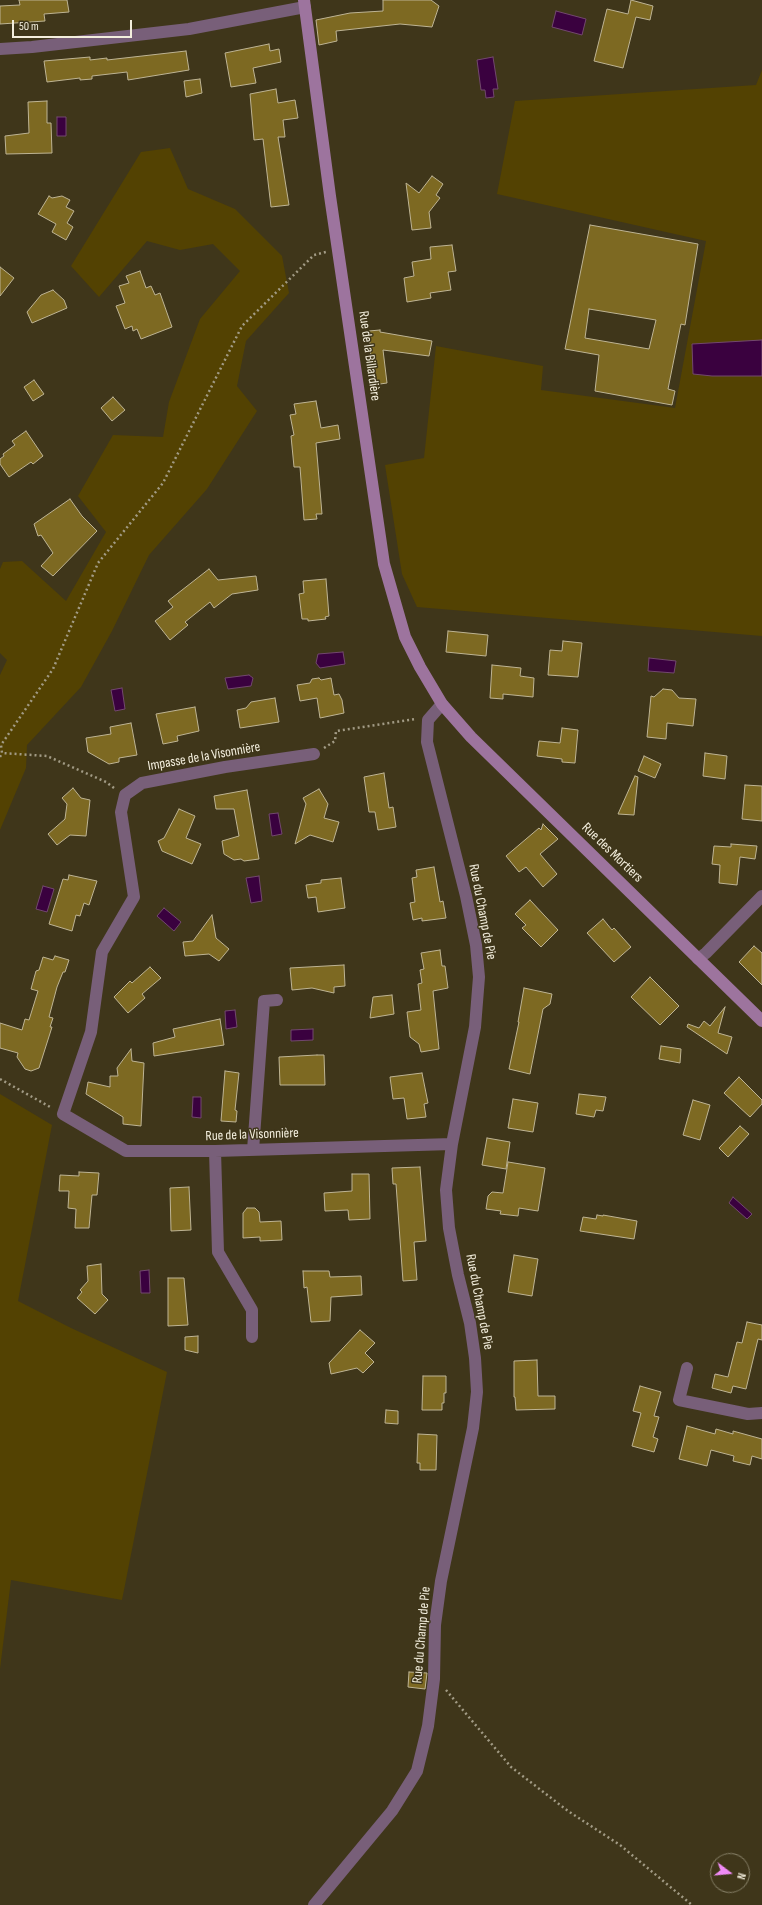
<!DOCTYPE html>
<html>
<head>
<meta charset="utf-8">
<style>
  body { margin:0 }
  #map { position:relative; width:762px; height:1905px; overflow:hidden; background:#3f361a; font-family:"Sofia Sans Condensed",sans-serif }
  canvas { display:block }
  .north { position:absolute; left:710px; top:1853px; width:40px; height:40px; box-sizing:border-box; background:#3f361a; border:1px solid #878068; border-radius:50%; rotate:106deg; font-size:11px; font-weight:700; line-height:16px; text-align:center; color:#f3eedd }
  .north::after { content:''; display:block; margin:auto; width:14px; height:18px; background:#f08bf6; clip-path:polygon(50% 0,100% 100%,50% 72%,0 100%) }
  .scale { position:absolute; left:12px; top:20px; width:120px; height:18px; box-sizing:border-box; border:2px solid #f3eedd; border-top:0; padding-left:5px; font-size:12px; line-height:14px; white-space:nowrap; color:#f3eedd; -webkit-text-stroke:3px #3f361a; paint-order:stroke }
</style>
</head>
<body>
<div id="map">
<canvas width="762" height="1905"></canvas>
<div class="north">N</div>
<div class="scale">50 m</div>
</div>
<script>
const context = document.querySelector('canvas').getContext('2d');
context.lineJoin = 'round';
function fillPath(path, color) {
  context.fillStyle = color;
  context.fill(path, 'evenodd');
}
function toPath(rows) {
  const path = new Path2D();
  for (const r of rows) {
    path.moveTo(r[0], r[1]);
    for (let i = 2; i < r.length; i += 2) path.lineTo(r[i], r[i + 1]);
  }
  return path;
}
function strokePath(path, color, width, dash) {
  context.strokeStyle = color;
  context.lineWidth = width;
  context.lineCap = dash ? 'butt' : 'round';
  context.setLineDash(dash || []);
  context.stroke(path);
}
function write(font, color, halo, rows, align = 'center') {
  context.font = font + ' "Sofia Sans Condensed",sans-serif';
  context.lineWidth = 3;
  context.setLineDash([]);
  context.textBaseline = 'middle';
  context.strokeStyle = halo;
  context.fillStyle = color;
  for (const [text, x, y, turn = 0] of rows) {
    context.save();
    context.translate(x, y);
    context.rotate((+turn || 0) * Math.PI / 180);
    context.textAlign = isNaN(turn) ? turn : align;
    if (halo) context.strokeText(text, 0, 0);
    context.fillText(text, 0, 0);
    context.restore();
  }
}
const green = toPath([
  [762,70,762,636,417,607,402,574,385,465,424,458,436,346,543,366,541,390,675,408,706,241,497,194,515,101,756,85],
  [170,148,188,189,235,209,282,256,289,293,246,341,237,386,257,411,207,489,149,555,112,631,81,687,27,745,26,768,0,830,0,675,7,660,0,653,0,569,3,562,22,561,66,601,106,532,78,496,113,435,163,437,169,402,200,319,240,271,213,244,180,250,147,241,99,297,71,266,141,152],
  [0,1094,52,1125,18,1301,71,1328,167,1372,122,1600,11,1580,0,1669]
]);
const water = toPath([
  [556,11,586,19,582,35,552,27,556,11],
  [493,57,498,89,493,89,494,97,486,98,485,90,481,90,477,60,493,57],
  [57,117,66,117,66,136,57,136,57,117],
  [762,340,762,376,712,376,693,374,692,344,762,340],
  [343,652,345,664,320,668,316,663,318,654,343,652],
  [649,658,676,661,674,673,648,671,649,658],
  [249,675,253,678,251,686,228,689,225,678,249,675],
  [122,688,125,709,115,711,111,690,122,688],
  [278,813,282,834,272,836,269,814,278,813],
  [259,876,262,901,251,903,246,878,259,876],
  [43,886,54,889,47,912,36,909,43,886],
  [164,908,181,922,174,931,157,916,164,908],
  [235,1010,237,1027,226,1029,225,1011,235,1010],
  [313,1029,313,1040,291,1041,291,1030,313,1029],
  [193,1097,201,1097,201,1118,192,1117,193,1097],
  [733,1197,752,1214,747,1219,729,1203,733,1197],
  [149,1270,150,1293,141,1293,140,1271,149,1270]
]);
const building = toPath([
  [19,0,67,0,69,12,44,14,45,21,0,24,0,6,20,5,19,0],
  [383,0,431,0,439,6,432,27,400,24,336,31,337,41,319,45,316,20,350,13,383,11,383,0],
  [631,0,653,6,650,20,636,17,623,68,594,61,607,9,628,14,631,0],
  [269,44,270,51,279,49,281,62,253,68,256,83,231,87,225,53,269,44],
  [186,51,189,70,128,80,127,72,92,76,92,79,80,80,80,78,47,82,44,61,90,57,90,60,107,58,107,60,186,51],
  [200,79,202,93,186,97,184,81,200,79],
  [276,89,278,103,295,100,298,118,283,120,285,137,278,137,289,205,271,207,263,139,254,140,250,94,276,89],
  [47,101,47,123,51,123,52,153,6,154,5,136,29,133,28,102,47,101],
  [432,176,443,184,436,195,440,198,429,212,431,228,412,230,406,183,419,193,432,176],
  [49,196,52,198,62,196,70,200,66,207,74,211,67,223,73,227,66,240,52,232,56,224,38,214,49,196],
  [590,225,698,244,685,325,681,324,668,389,675,391,672,405,595,391,599,355,565,349,590,225],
  [589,309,656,320,649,349,585,338,589,309],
  [452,245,456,271,448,272,451,290,430,293,431,298,407,302,404,278,414,276,412,262,431,259,430,247,452,245],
  [0,267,14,278,0,296,0,267],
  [140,271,146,288,151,286,155,295,160,293,172,327,141,339,137,329,133,331,132,326,125,329,116,306,125,303,119,286,129,283,126,276,140,271],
  [53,290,64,300,67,308,32,323,27,312,41,295,53,290],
  [380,330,380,332,432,341,429,356,383,350,387,383,373,385,369,331,380,330],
  [34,380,44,394,33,401,24,387,34,380],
  [113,397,125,410,112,421,101,408,113,397],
  [316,401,321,428,338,425,340,439,316,443,322,514,316,514,317,519,304,520,300,467,294,467,291,436,294,435,290,415,296,414,294,404,316,401],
  [26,431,43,456,33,464,31,462,9,477,0,464,0,459,4,456,3,454,15,445,12,441,26,431],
  [70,499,82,516,97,531,53,576,41,566,53,553,41,535,38,536,34,524,70,499],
  [209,569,218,580,256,576,258,590,232,594,214,608,210,602,185,622,188,625,170,640,155,621,173,607,168,601,209,569],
  [326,579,329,616,325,617,326,619,308,621,308,619,302,619,299,594,304,593,303,581,326,579],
  [448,631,488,635,486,656,446,652,448,631],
  [563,641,582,643,578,677,548,675,550,650,562,651,563,641],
  [492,665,521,668,520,676,534,678,533,697,503,694,503,699,490,698,492,665],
  [319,678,321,680,331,678,334,695,339,694,342,700,344,713,320,718,317,698,300,701,297,685,310,683,312,679,319,678],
  [663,689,672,690,679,698,696,699,693,726,667,723,666,739,647,737,651,696,654,697,663,689],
  [275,698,279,722,240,728,237,710,246,708,251,702,275,698],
  [195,707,199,731,177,736,178,741,163,744,156,714,195,707],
  [131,723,137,755,119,758,119,762,109,764,88,752,86,738,111,734,110,727,131,723],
  [562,728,578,730,575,763,562,762,562,759,537,756,539,741,560,743,562,728],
  [705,753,727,756,725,779,703,776,705,753],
  [644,756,661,764,655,778,638,771,644,756],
  [384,773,389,808,393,807,396,827,378,830,375,812,369,812,364,777,384,773],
  [635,776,638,777,634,815,618,814,635,776],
  [745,785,762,786,762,821,742,819,745,785],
  [73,788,81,798,90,800,86,836,70,835,57,845,48,834,65,819,67,804,62,798,73,788],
  [319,789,328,804,324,818,339,822,333,842,310,835,295,844,306,804,303,798,319,789],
  [247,790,259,859,244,861,241,859,234,860,224,854,222,841,239,836,234,809,216,809,214,796,247,790],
  [179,809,195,816,186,838,201,844,192,864,162,851,158,841,164,838,179,809],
  [543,824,558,839,540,854,557,874,543,887,526,867,519,872,506,856,539,828,541,830,543,824],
  [731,844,757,846,755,859,740,857,737,885,719,883,720,865,712,864,714,846,731,847,731,844],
  [434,867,440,902,443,901,446,918,422,921,422,918,413,920,410,903,415,902,412,878,417,877,416,870,434,867],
  [69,875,97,881,89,905,84,903,80,916,76,915,72,931,49,924,63,879,68,880,69,875],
  [341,878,345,908,318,912,316,897,308,898,306,885,321,883,321,880,341,878],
  [530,900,558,930,541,947,522,928,526,925,515,914,530,900],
  [212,915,216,938,229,949,219,961,209,954,185,956,183,942,193,941,212,915],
  [603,919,612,930,614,928,631,947,614,962,587,933,603,919],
  [754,946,762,953,762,985,739,962,754,946],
  [440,950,442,966,445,966,448,988,433,991,439,1049,421,1052,419,1044,410,1037,407,1012,421,1010,418,984,422,983,420,970,424,969,421,953,440,950],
  [55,956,69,960,65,972,63,972,57,987,49,1017,53,1018,50,1027,52,1027,39,1068,31,1071,25,1069,17,1057,18,1053,0,1048,0,1023,22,1030,25,1019,29,1020,38,991,31,989,36,971,39,970,43,957,53,960,55,956],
  [344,965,345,986,334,987,334,993,312,988,292,990,290,968,344,965],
  [150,967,161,978,142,994,145,998,128,1013,114,997,130,981,132,983,150,967],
  [650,977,679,1006,660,1025,631,997,650,977],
  [524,988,552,994,550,1004,543,1009,530,1074,509,1069,519,1022,518,1022,524,988],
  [392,995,394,1014,370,1018,373,997,392,995],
  [725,1007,718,1033,732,1037,727,1054,687,1027,688,1024,699,1028,704,1021,710,1026,725,1007],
  [220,1019,224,1045,154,1056,153,1043,175,1037,173,1029,220,1019],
  [661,1046,681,1049,680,1063,659,1059,661,1046],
  [131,1049,132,1061,144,1063,141,1126,123,1124,123,1117,86,1094,88,1082,110,1087,110,1076,118,1076,117,1068,131,1049],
  [317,1055,324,1055,325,1085,280,1085,279,1057,317,1055],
  [225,1071,239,1073,235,1110,237,1111,236,1122,221,1121,225,1071],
  [422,1073,428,1103,424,1104,426,1117,407,1119,404,1098,393,1099,390,1077,422,1073],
  [739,1077,762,1100,762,1104,750,1117,724,1093,739,1077],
  [579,1094,606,1097,603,1111,596,1110,594,1117,576,1114,579,1094],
  [513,1099,538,1103,533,1132,508,1128,513,1099],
  [693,1100,710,1105,700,1140,683,1135,693,1100],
  [740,1126,749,1134,728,1157,719,1148,740,1126],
  [487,1138,510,1142,506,1169,482,1165,487,1138],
  [508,1162,545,1168,538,1211,519,1208,518,1216,500,1214,501,1211,486,1209,488,1196,492,1192,503,1193,508,1162],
  [420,1167,426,1241,414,1242,417,1280,403,1281,396,1184,393,1184,392,1168,420,1167],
  [79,1172,99,1173,97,1195,92,1195,89,1228,75,1228,76,1209,68,1208,69,1191,59,1191,60,1175,79,1176,79,1172],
  [352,1174,369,1174,370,1219,349,1220,348,1210,325,1211,324,1193,352,1191,352,1174],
  [189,1187,191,1230,171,1231,170,1188,189,1187],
  [247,1208,255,1208,259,1212,260,1222,281,1221,282,1240,260,1241,260,1237,243,1238,243,1213,247,1208],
  [597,1215,603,1216,603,1215,637,1221,634,1239,580,1231,583,1217,596,1219,597,1215],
  [514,1255,538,1259,532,1296,508,1292,514,1255],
  [101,1264,102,1294,108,1300,95,1314,77,1298,82,1292,80,1290,88,1281,87,1266,101,1264],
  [303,1271,329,1271,330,1277,361,1276,362,1295,331,1297,330,1321,311,1322,307,1287,304,1288,303,1271],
  [168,1278,184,1278,188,1325,168,1326,168,1278],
  [747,1322,762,1325,762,1340,758,1339,746,1389,733,1386,731,1393,712,1388,715,1374,728,1377,737,1342,742,1343,747,1322],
  [360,1330,375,1343,365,1353,374,1362,363,1373,357,1368,331,1374,329,1363,360,1330],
  [198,1336,198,1353,185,1350,185,1337,198,1336],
  [537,1360,538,1396,555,1396,555,1409,516,1410,515,1397,514,1397,514,1361,537,1360],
  [423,1376,446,1376,446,1393,444,1393,444,1403,442,1403,442,1410,422,1410,423,1376],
  [640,1386,661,1392,654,1416,659,1417,653,1437,658,1439,654,1452,632,1446,641,1413,633,1411,640,1386],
  [386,1410,398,1411,398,1424,385,1423,386,1410],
  [687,1426,715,1434,716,1429,733,1434,733,1431,762,1439,762,1459,752,1456,750,1465,733,1461,734,1456,711,1450,707,1466,679,1459,687,1426],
  [418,1434,437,1435,436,1470,420,1470,420,1463,417,1463,418,1434],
  [409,1672,427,1673,425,1689,408,1687,409,1672]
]);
const path = toPath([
  [324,748,335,741,336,731,415,719],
  [0,757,2,753],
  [114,788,106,782,47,756,2,753,1,745,53,669,98,563,163,483,242,326,314,255,326,252],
  [0,1079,52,1108],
  [446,1690,511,1767,568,1811,620,1845,692,1905]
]);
const street = toPath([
  [0,49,32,47,189,29,305,7],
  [314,754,225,767,142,783,125,795,121,812,134,897,102,952,91,1032,63,1114,126,1151,215,1151,452,1144],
  [698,959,706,953,762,896],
  [253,1150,264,1001,277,1000],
  [215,1151,218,1252,252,1310,252,1337],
  [687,1368,679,1400,748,1414,762,1413],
  [314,1905,392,1811,417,1771,428,1726,434,1679,435,1625,441,1581,473,1428,477,1392,475,1358,470,1323,458,1275,449,1228,446,1190,452,1144,475,1027,479,977,476,945,466,896,427,742,428,720,442,704]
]);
const secondary = toPath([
  [304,0,330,196,384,564,405,637,420,667,442,704,471,737,762,1021]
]);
const streetNames = [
  ["Rue de la Billardière",369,356,82],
  ["Impasse de la Visonnière",204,757,-10],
  ["Rue des Mortiers",612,853,44],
  ["Rue du Champ de Pie",482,912,79],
  ["Rue de la Visonnière",252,1135,-2],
  ["Rue du Champ de Pie",479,1302,79],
  ["Rue du Champ de Pie",422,1635,-85]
];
fillPath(green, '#534202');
fillPath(water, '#3a013f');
strokePath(water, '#72486e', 1);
fillPath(building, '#7d6922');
strokePath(building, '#beb494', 1);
strokePath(path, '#a29b85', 2.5, [2, 3]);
strokePath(street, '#785f79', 12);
strokePath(secondary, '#9d749e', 12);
write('14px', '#f3eedd', '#3f361a', streetNames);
</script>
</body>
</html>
